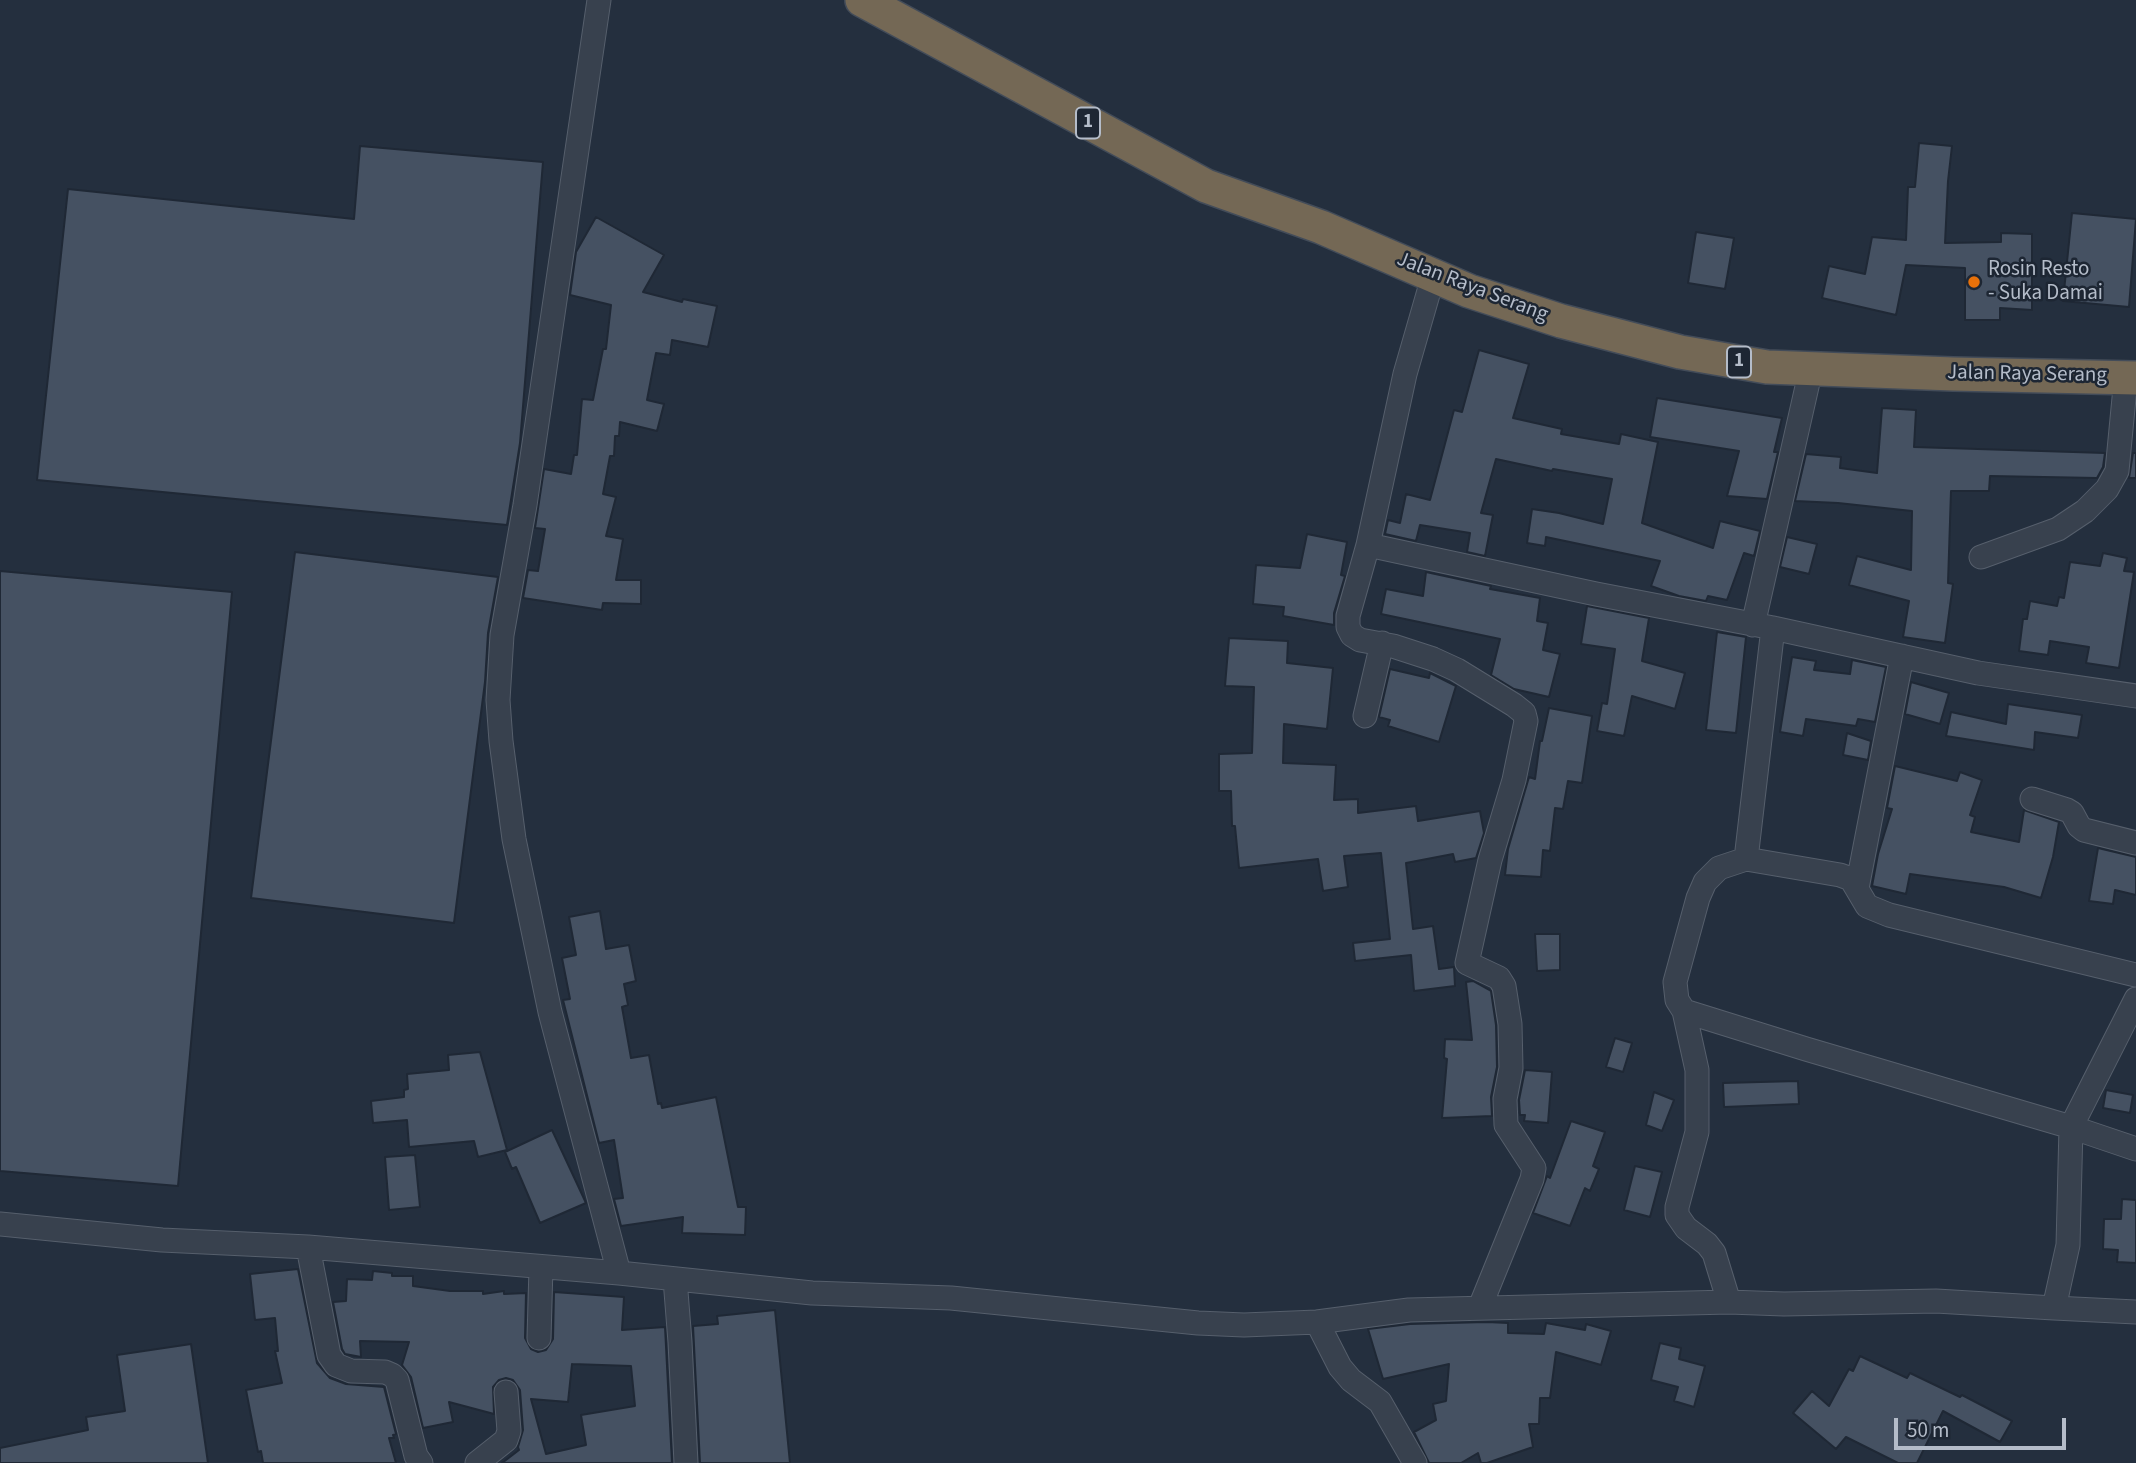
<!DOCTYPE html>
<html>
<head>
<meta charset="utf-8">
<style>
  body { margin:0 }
  #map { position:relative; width:2136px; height:1463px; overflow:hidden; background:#242f3e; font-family:"Source Sans 3",sans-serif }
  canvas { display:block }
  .scale { position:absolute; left:1894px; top:1418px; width:172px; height:32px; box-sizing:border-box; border:4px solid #b4bcc9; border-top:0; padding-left:9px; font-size:21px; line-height:24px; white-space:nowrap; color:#b4bcc9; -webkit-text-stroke:5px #1d2633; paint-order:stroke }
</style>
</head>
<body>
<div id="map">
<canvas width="2136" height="1463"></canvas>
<div class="scale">50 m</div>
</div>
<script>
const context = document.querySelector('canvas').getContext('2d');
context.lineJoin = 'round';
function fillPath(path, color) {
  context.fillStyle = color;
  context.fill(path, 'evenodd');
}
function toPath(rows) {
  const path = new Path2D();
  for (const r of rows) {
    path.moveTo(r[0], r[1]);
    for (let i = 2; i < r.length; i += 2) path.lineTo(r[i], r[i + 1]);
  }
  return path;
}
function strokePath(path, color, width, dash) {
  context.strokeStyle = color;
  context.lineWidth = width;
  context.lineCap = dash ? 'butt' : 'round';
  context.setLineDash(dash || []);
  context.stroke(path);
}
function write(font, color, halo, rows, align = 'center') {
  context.font = font + ' "Source Sans 3",sans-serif';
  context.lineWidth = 5;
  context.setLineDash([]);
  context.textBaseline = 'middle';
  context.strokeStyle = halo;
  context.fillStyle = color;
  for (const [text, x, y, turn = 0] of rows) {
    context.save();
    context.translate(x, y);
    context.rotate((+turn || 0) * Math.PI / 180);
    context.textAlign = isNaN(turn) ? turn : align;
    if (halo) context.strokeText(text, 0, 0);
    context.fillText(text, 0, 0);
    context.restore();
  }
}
const building = toPath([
  [1919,143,1952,146,1948,181,1945,243,2001,242,2001,233,2032,234,2032,310,2000,308,2000,320,1965,320,1965,268,1906,265,1896,315,1822,298,1829,266,1865,274,1872,237,1906,240,1908,187,1915,187,1919,143],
  [360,146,543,162,520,443,507,525,37,480,68,189,354,219,360,146],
  [2072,213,2136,219,2129,307,2063,301,2072,213],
  [596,217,664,255,643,292,682,302,683,299,717,306,708,347,672,340,670,355,656,353,647,400,664,404,657,431,620,422,619,436,615,436,614,456,610,456,603,494,616,497,606,536,623,539,616,580,641,580,641,604,603,603,602,610,523,598,528,570,538,571,545,529,535,528,544,469,571,474,574,455,577,455,582,399,593,400,603,349,606,349,611,305,570,295,576,252,596,217],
  [1696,232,1734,238,1725,289,1688,283,1696,232],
  [1479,350,1529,364,1513,418,1562,429,1561,434,1619,444,1621,434,1658,442,1642,523,1713,548,1720,521,1760,531,1754,556,1744,553,1727,600,1708,596,1706,601,1679,596,1651,586,1660,561,1546,537,1545,546,1527,543,1532,509,1559,513,1603,524,1612,479,1553,469,1552,471,1496,459,1481,513,1493,515,1485,556,1467,552,1470,533,1420,525,1416,541,1385,534,1388,520,1400,523,1406,494,1430,500,1454,410,1462,412,1479,350],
  [1657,398,1782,418,1774,452,1778,452,1767,499,1727,496,1739,451,1650,437,1657,398],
  [1882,408,1916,410,1914,447,2105,453,2103,467,2097,478,1990,476,1989,491,1951,491,1948,583,1953,584,1945,643,1903,637,1909,601,1849,585,1857,556,1911,570,1912,511,1838,503,1795,501,1806,454,1841,457,1840,468,1877,473,1882,408],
  [2133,453,2136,453,2136,478,2129,478,2133,453],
  [1307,534,1347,542,1341,575,1345,576,1334,613,1334,625,1283,616,1284,607,1253,604,1256,565,1300,568,1307,534],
  [1787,537,1817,544,1809,574,1780,567,1787,537],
  [295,552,498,577,488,633,485,682,454,923,251,898,295,552],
  [2103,553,2127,558,2124,571,2134,572,2119,668,2086,663,2089,647,2050,641,2048,655,2019,651,2023,619,2027,619,2030,601,2057,606,2059,597,2064,598,2070,562,2100,566,2103,553],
  [0,571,232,592,178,1186,0,1171,0,571],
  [1426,572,1491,586,1490,589,1540,598,1537,621,1548,623,1543,650,1560,654,1549,697,1514,689,1491,675,1500,639,1381,614,1386,589,1423,596,1426,572],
  [1587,606,1649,618,1642,661,1685,673,1675,709,1632,696,1624,736,1597,731,1602,703,1607,704,1615,649,1581,644,1587,606],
  [1717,632,1746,637,1736,733,1706,730,1717,632],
  [1229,638,1288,641,1287,663,1333,668,1327,729,1284,724,1283,763,1336,765,1334,800,1358,799,1358,813,1416,806,1418,821,1480,811,1484,833,1476,858,1455,862,1453,854,1406,863,1413,929,1433,926,1439,969,1454,967,1455,986,1414,991,1411,955,1355,961,1353,943,1390,939,1381,853,1344,856,1348,887,1323,891,1318,859,1239,868,1235,826,1232,826,1231,791,1219,791,1219,754,1252,753,1254,687,1225,686,1229,638],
  [1792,657,1816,661,1814,670,1850,674,1852,660,1886,667,1875,722,1858,719,1856,726,1806,719,1803,736,1780,732,1792,657],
  [1390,669,1429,678,1430,673,1456,686,1439,742,1388,726,1390,720,1379,717,1390,669],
  [1911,682,1949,693,1940,724,1905,714,1911,682],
  [2008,704,2082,715,2078,738,2035,732,2034,750,1946,736,1951,712,2006,724,2008,704],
  [1549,708,1592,716,1582,783,1568,781,1563,809,1555,808,1550,851,1543,850,1541,877,1505,875,1508,849,1529,777,1535,779,1540,741,1542,741,1549,708],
  [1847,733,1871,741,1868,760,1843,755,1847,733],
  [1895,766,1957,781,1960,772,1982,780,1970,815,1975,817,1971,832,2019,842,2024,810,2059,822,2053,857,2041,898,2004,887,1910,874,1906,894,1872,886,1878,854,1892,809,1887,808,1895,766],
  [2098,848,2136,857,2136,895,2115,890,2113,904,2089,901,2098,848],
  [600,911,606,949,629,945,636,981,624,984,628,1005,622,1007,631,1058,649,1055,658,1104,661,1103,662,1108,716,1097,738,1207,746,1207,745,1235,682,1233,683,1217,621,1226,614,1199,623,1198,614,1140,599,1143,563,1000,570,999,562,958,576,955,569,917,600,911],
  [1535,934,1560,934,1560,970,1537,971,1535,934],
  [1473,981,1491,991,1496,1025,1497,1067,1491,1097,1492,1116,1442,1118,1447,1059,1444,1058,1445,1039,1472,1040,1466,982,1473,981],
  [1615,1038,1632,1043,1623,1072,1606,1067,1615,1038],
  [480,1052,507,1150,478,1157,474,1141,409,1147,407,1120,373,1123,371,1101,404,1097,404,1090,408,1089,407,1074,449,1070,448,1055,480,1052],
  [1525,1070,1552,1072,1548,1123,1524,1121,1525,1115,1520,1115,1519,1100,1525,1070],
  [1798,1081,1799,1104,1724,1107,1723,1083,1798,1081],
  [2106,1090,2133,1095,2130,1113,2103,1108,2106,1090],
  [1654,1092,1674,1100,1662,1131,1646,1125,1654,1092],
  [1571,1121,1605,1132,1593,1166,1599,1169,1590,1191,1585,1188,1570,1226,1533,1213,1547,1176,1550,1178,1571,1121],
  [552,1130,586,1203,540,1223,516,1167,512,1169,505,1152,552,1130],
  [415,1155,420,1207,389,1210,385,1157,415,1155],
  [1635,1166,1662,1172,1650,1217,1624,1210,1635,1166],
  [2122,1199,2136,1200,2136,1263,2117,1262,2118,1250,2103,1249,2104,1219,2121,1219,2122,1199],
  [298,1269,317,1363,330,1378,346,1384,384,1387,396,1434,393,1435,394,1438,389,1438,396,1463,263,1463,261,1451,258,1452,246,1390,282,1383,275,1351,278,1351,275,1318,255,1320,250,1274,298,1269],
  [373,1271,392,1273,392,1276,413,1276,413,1286,450,1291,483,1291,483,1294,504,1291,504,1294,526,1293,525,1338,531,1349,538,1352,546,1350,553,1339,554,1292,624,1297,622,1330,665,1327,672,1463,502,1463,519,1450,518,1447,523,1430,520,1390,513,1380,506,1378,499,1380,493,1387,494,1414,449,1402,453,1422,423,1428,411,1377,402,1365,409,1342,360,1341,361,1357,345,1354,342,1349,333,1302,346,1301,347,1279,372,1280,373,1271],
  [572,1364,631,1366,635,1406,581,1415,586,1445,546,1454,531,1399,568,1402,572,1364],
  [775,1310,790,1463,700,1463,693,1326,718,1324,717,1316,775,1310],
  [1487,1322,1508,1323,1508,1333,1544,1334,1546,1323,1585,1330,1586,1324,1611,1331,1601,1365,1556,1352,1550,1398,1540,1398,1539,1424,1529,1424,1533,1447,1487,1463,1481,1463,1478,1453,1461,1463,1429,1463,1414,1432,1436,1420,1433,1404,1446,1401,1449,1364,1383,1379,1368,1329,1410,1324,1487,1322],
  [1660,1343,1681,1348,1679,1359,1705,1366,1694,1407,1674,1401,1678,1387,1651,1380,1660,1343],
  [191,1344,208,1463,0,1463,0,1448,88,1430,86,1417,125,1411,117,1355,191,1344],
  [1860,1356,1907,1378,1910,1373,1960,1397,1962,1395,2012,1421,2000,1442,1943,1411,1917,1463,1898,1463,1846,1437,1836,1449,1793,1413,1812,1391,1829,1406,1849,1369,1853,1371,1860,1356]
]);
const minor = toPath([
  [599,0,525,505,502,635,498,700,501,741,514,839,550,1012,619,1273],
  [1433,277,1405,374,1368,545,1348,616,1348,627,1352,635,1360,640,1393,646,1433,659,1457,670,1514,705,1524,713,1526,721,1514,780,1490,860,1467,963,1499,978,1504,986,1510,1024,1511,1068,1505,1099,1506,1125,1534,1168,1532,1179,1480,1307],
  [1368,545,1596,594,1773,628,1978,673,2136,696],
  [1981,557,2058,529,2085,511,2107,489,2117,471,2126,377],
  [1753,625,1811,369],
  [1365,716,1382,643],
  [2032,799,2067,810,2072,813,2079,826,2084,830,2136,843],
  [1746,859,1773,628],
  [1857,888,1902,656],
  [1684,1011,1806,1049,2071,1127,2136,1149],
  [0,1224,162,1240,308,1247,619,1273,812,1293,951,1298,1198,1323,1244,1325,1317,1322,1409,1310,1729,1302,1784,1304,1936,1301,2054,1308,2068,1245,2071,1127,2136,999],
  [308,1247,329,1355,336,1365,351,1371,385,1372,392,1375,397,1380,416,1456,421,1463],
  [675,1279,680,1342,686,1463],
  [1729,1302,1714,1253,1707,1244,1686,1228,1677,1215,1677,1207,1697,1132,1697,1070,1684,1011,1677,1000,1675,982,1698,898,1705,882,1719,868,1746,859,1840,875,1851,879,1867,906,1889,915,2136,975],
  [2054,1308,2136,1312],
  [1317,1322,1340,1367,1351,1380,1380,1402,1415,1463],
  [539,1338,541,1267],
  [477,1463,506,1440,509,1431,506,1392]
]);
const highway = toPath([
  [862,0,1206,186,1321,227,1469,291,1561,321,1680,352,1767,367,1953,374,2136,378]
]);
const markers = [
  [1974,282,7,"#e8710a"]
];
const shields = [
  [1088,123,24],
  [1739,362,24]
];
const shieldNames = [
  ["1",1088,123],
  ["1",1739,362]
];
const poiNames = [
  ["Rosin Resto",1988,270],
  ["- Suka Damai",1988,294]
];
const streetNames = [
  ["Jalan Raya Serang",1472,288,21],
  ["Jalan Raya Serang",2027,375,1]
];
fillPath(building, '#455162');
strokePath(building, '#1f2835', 2);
strokePath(minor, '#565f6c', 25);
strokePath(highway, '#434c59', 36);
strokePath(minor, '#38414e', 23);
strokePath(highway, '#746855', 33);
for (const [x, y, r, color] of markers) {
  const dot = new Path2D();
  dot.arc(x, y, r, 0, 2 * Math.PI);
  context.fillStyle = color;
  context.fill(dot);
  strokePath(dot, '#1d2633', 2.5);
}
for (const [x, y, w] of shields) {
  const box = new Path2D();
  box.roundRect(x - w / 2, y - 15.5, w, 31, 5);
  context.fillStyle = '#1d2633';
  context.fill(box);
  strokePath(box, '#b4bcc9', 2);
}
write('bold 19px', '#b4bcc9', null, shieldNames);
write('21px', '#b4bcc9', '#1d2633', poiNames, 'left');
write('21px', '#b4bcc9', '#1d2633', streetNames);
</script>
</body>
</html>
